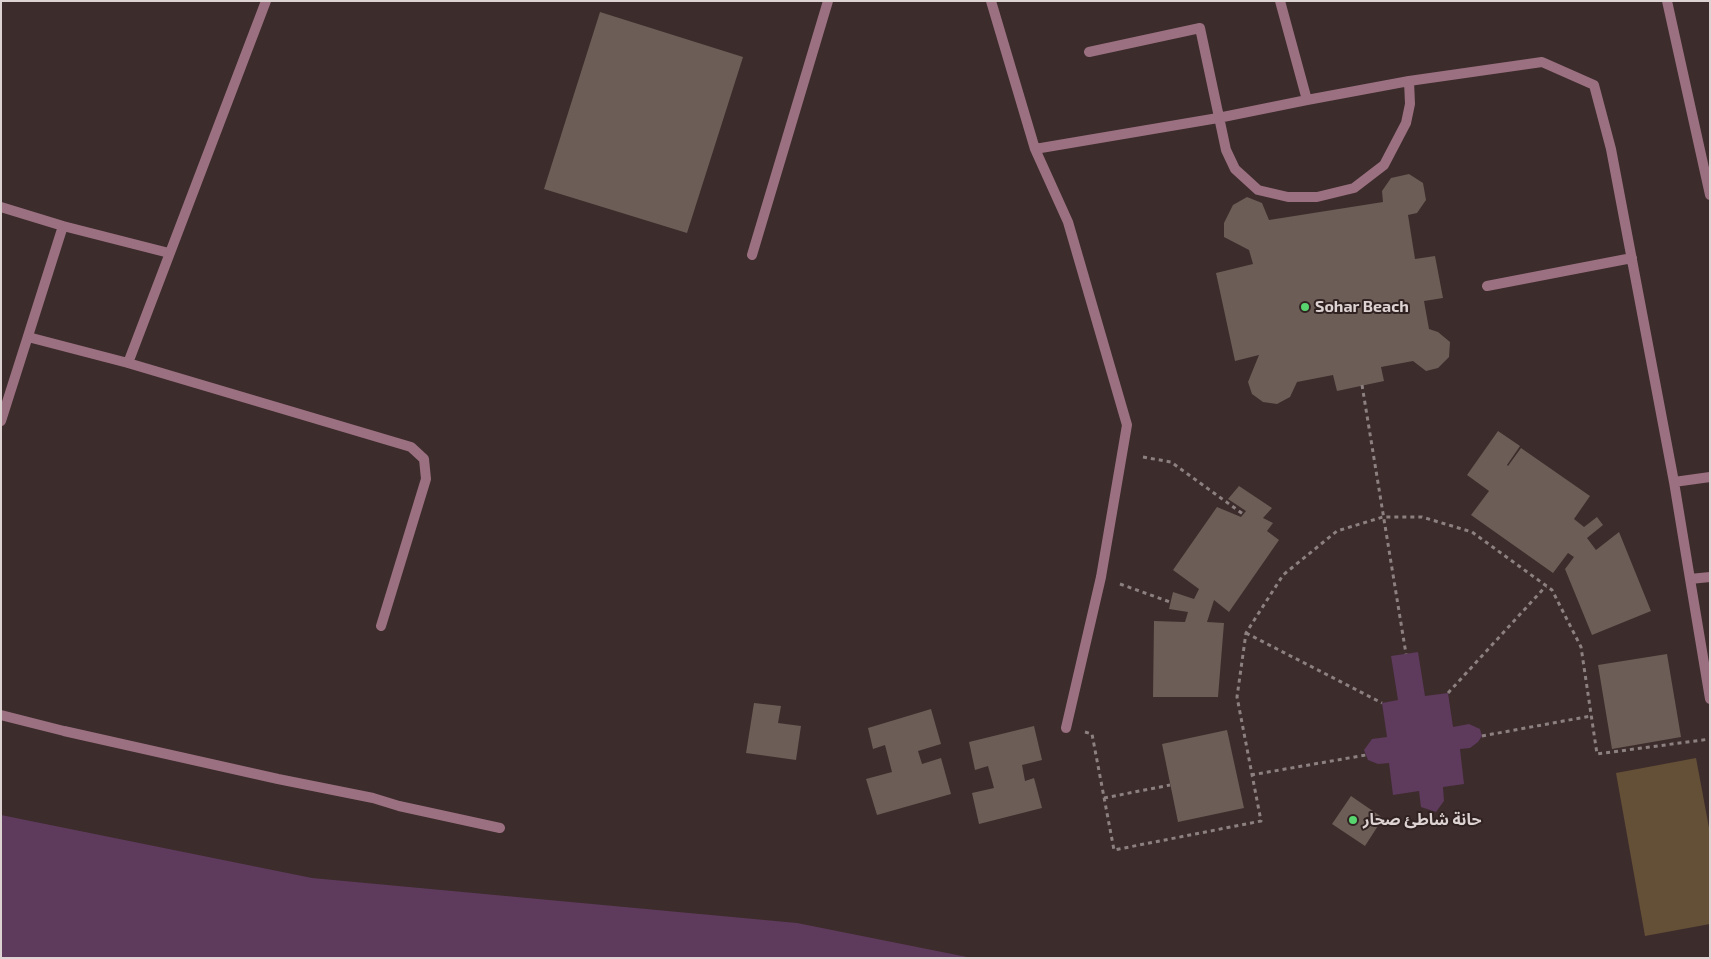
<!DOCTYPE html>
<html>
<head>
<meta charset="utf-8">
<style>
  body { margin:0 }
  #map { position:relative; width:1711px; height:959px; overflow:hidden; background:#3c2c2c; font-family:"Exo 2",sans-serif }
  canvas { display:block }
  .frame { position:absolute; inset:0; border:2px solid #ddd3d2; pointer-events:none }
</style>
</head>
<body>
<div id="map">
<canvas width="1711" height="959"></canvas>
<div class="frame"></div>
</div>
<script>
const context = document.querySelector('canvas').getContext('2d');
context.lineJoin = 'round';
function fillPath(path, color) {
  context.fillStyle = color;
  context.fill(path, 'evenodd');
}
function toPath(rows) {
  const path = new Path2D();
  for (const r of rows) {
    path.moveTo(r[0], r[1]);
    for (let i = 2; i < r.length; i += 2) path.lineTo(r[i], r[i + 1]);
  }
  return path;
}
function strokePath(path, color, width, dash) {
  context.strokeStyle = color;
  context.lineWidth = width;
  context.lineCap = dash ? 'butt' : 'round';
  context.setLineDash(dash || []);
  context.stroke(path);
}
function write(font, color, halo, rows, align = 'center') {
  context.font = font + ' "Exo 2","Noto Sans Arabic",sans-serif';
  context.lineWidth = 4;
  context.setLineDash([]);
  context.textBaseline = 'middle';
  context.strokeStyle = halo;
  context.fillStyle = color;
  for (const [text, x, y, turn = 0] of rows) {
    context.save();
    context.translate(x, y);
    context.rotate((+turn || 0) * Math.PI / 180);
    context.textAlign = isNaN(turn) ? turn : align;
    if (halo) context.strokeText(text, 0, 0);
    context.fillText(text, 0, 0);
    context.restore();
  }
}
const green = toPath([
  [1696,758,1710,833,1710,924,1645,936,1616,773]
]);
const water = toPath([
  [1418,652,1425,696,1448,693,1453,727,1469,724,1480,729,1482,736,1478,742,1470,748,1460,749,1464,784,1443,787,1444,801,1436,812,1421,807,1419,791,1393,795,1389,763,1378,764,1368,760,1364,750,1372,739,1387,737,1382,703,1398,700,1391,656],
  [1,815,312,878,797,923,972,958,1,958]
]);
const building = toPath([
  [600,12,743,57,687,233,544,189],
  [1409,174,1423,183,1426,200,1417,213,1408,215,1415,259,1435,256,1443,298,1424,301,1429,329,1438,332,1450,342,1449,357,1438,368,1426,371,1413,361,1381,367,1384,381,1337,391,1333,375,1297,382,1290,397,1277,404,1263,402,1252,394,1248,382,1259,355,1235,361,1216,273,1253,264,1249,250,1224,237,1224,223,1233,205,1247,197,1262,203,1269,220,1383,202,1382,191,1391,178],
  [1498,431,1520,446,1507,465,1508,466,1521,448,1590,496,1574,519,1584,527,1597,517,1603,525,1587,538,1596,550,1619,532,1651,611,1592,635,1565,569,1574,557,1568,553,1553,573,1471,515,1489,491,1467,475],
  [1239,486,1272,508,1263,518,1273,523,1267,531,1279,540,1229,612,1214,600,1207,622,1224,623,1218,697,1153,697,1154,621,1185,622,1188,612,1169,609,1173,592,1194,599,1199,589,1173,570,1217,507,1241,517,1246,511,1228,499],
  [1667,654,1681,737,1612,749,1598,665],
  [754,703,781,706,778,723,801,726,796,760,746,753],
  [931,709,941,744,918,751,922,764,941,758,951,794,877,815,866,779,892,772,885,745,873,749,868,728],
  [1034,726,1042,760,1022,765,1025,781,1034,778,1042,808,979,824,972,793,994,788,988,766,975,770,969,742],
  [1227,730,1244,808,1178,822,1162,744],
  [1351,796,1383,818,1365,846,1332,824]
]);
const path = toPath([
  [1362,385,1406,654],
  [1143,457,1171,462,1243,514],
  [1120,584,1170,602],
  [1246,633,1382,703],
  [1448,693,1546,586],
  [1085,732,1092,734,1114,850,1261,821,1237,697,1246,633,1283,575,1337,531,1383,517,1422,517,1472,532,1552,590,1581,647,1597,754,1710,739],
  [1482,736,1591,716],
  [1251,775,1366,755],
  [1104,798,1170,785]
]);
const lane = toPath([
  [991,1,1035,149],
  [1280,1,1307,100],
  [1089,52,1200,28,1226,150,1235,169,1258,190,1288,197,1317,197,1354,188,1384,165,1406,123,1410,104,1409,81],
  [1487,286,1632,258],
  [1674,482,1710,477],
  [1690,579,1710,699],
  [1066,728,1101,577,1127,425,1068,222,1035,149,1218,118,1307,100,1409,81,1542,62,1594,85,1611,149,1674,482,1690,579,1710,577]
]);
const street = toPath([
  [1667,1,1710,195],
  [1,207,63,226,169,253],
  [752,255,828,1],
  [28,337,128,363,411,447,424,459,426,479,381,626],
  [128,363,266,1],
  [1,421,63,226],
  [1,715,64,731,278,779,373,798,399,806,500,828]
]);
const markers = [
  [1305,307,5,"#59d56f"],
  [1353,820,5,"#59d56f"]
];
const poiNames = [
  ["Sohar Beach",1315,307],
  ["حانة شاطئ صحار",1363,820]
];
fillPath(green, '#644f37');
fillPath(water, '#5e3a5c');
fillPath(building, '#6c5d56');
strokePath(path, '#8d8080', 3, [4, 4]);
strokePath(lane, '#9b7080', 10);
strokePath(street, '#9b7080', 10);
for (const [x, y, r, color] of markers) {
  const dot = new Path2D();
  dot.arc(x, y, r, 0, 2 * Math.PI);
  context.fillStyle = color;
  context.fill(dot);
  strokePath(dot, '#312222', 2);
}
write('bold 16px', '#ddd3d2', '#312222', poiNames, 'left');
</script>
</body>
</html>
